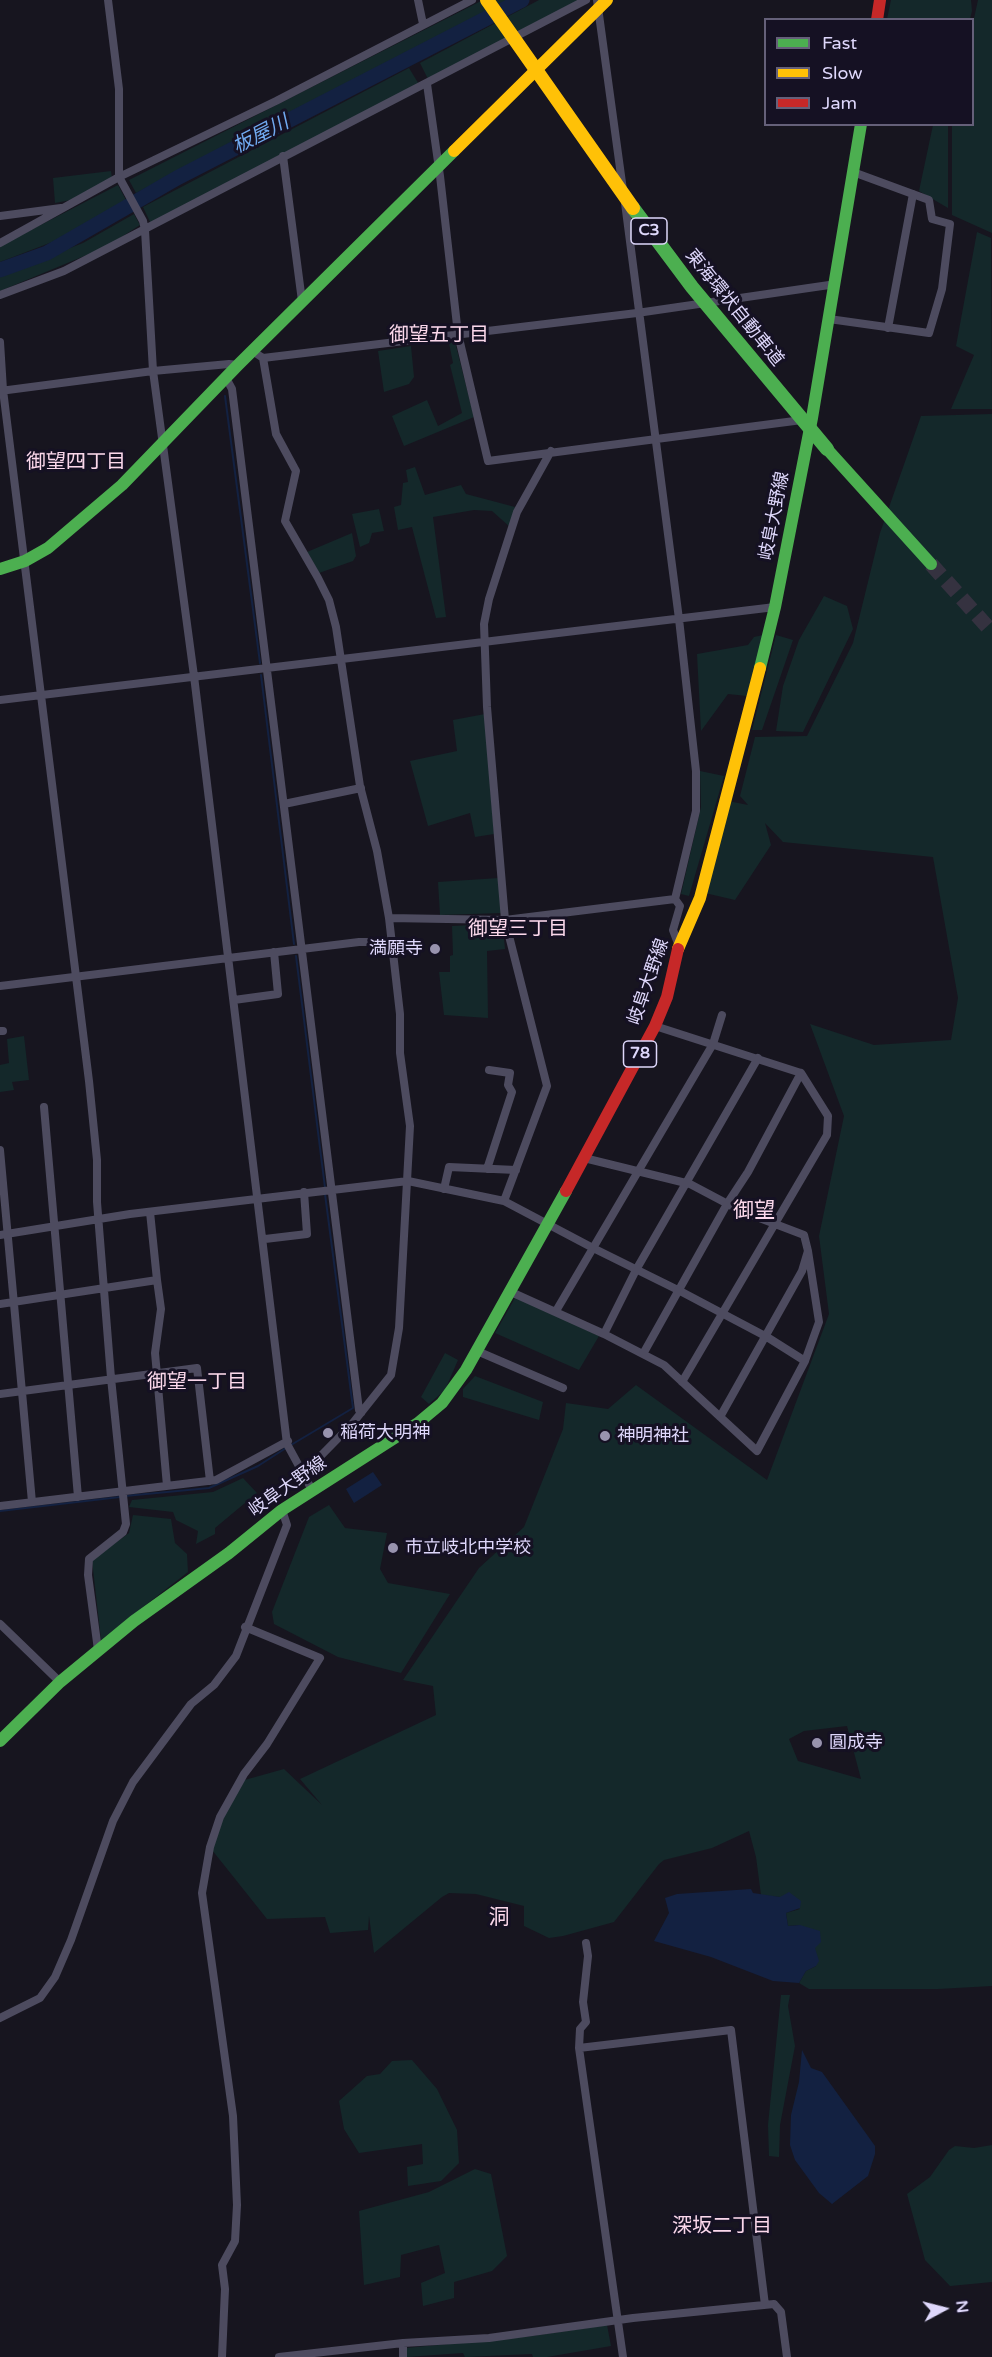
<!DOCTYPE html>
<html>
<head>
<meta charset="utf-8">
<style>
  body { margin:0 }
  #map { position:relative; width:992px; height:2357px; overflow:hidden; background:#17151f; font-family:"Varela Round",sans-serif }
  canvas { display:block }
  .legend { position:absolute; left:764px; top:18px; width:210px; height:108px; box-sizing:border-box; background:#151123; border:2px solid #656079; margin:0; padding:8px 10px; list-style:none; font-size:18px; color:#ded7fb }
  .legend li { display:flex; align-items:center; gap:12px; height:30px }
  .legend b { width:30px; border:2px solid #656079 }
  .north { position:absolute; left:914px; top:2279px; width:60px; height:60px; -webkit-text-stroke:4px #151123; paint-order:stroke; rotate:83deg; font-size:16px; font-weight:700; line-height:24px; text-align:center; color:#ded7fb }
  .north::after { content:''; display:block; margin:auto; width:21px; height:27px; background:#ded7fb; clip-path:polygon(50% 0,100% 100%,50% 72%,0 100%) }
</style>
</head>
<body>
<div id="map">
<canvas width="992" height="2357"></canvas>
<ul class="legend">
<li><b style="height:8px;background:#4caf50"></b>Fast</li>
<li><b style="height:8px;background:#ffc107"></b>Slow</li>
<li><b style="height:8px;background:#c62828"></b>Jam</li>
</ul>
<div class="north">N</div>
</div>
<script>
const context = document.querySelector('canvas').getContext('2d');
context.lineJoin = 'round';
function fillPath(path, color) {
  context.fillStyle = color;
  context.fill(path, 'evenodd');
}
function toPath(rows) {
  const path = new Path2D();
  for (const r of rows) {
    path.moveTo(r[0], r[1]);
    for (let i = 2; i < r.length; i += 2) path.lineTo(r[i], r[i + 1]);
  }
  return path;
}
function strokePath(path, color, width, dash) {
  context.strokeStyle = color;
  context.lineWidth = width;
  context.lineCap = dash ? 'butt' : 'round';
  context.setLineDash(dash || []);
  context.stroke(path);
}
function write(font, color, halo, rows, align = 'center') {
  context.font = font + ' "Varela Round","Noto Sans JP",sans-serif';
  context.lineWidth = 6;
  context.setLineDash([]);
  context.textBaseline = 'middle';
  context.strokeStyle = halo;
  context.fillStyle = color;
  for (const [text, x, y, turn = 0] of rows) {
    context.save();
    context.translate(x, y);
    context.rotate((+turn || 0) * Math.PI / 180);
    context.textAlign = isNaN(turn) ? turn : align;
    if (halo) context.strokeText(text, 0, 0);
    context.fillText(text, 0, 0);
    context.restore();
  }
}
const green = toPath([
  [483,0,514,0,136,193,129,180],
  [539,0,581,0,429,81,420,63],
  [891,0,971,0,972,11,970,19,887,19],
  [978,0,992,0,992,233,952,215,952,125,972,124,973,23],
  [409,68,420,86,151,224,143,207],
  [933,125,948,125,948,208,919,191],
  [111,171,112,178,71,200,55,203,53,178],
  [118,185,126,200,60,239,0,262,0,246],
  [134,214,140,225,106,247,0,291,0,275,83,243],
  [977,232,991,238,992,409,951,409,974,355,956,346],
  [455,342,474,417,404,446,392,416,427,400,438,426,462,413,450,365,453,363,449,343],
  [411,346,414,377,409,384,384,392,378,351],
  [992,414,992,1986,938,1989,809,1989,799,1983,806,1971,816,1966,800,1925,788,1926,786,1913,800,1909,780,1897,761,1895,756,1857,749,1831,712,1848,664,1860,659,1864,614,1922,563,1936,549,1938,524,1926,524,1906,476,1894,449,1893,442,1897,374,1953,369,1916,368,1930,330,1933,325,1917,267,1919,212,1850,217,1831,241,1781,284,1769,322,1805,300,1779,436,1715,433,1686,403,1680,479,1568,524,1527,563,1429,566,1403,608,1409,636,1385,767,1480,829,1314,819,1236,844,1116,810,1024,874,1045,951,1040,958,998,933,857,783,842,765,823,771,845,735,900,705,893,728,801,748,805,740,796,755,737,807,736,853,643,880,533,921,416],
  [847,1726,861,1779,798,1761,789,1739,804,1731],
  [415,467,425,495,461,485,466,494,515,507,510,527,492,511,474,510,433,517,446,617,436,618,412,527,398,530,394,507,401,505,403,483,408,482,406,470],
  [379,509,384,531,372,533,369,543,360,547,352,514],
  [352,533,356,556,353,561,319,573,307,552],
  [824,596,847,606,853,629,803,732,776,731,783,686,799,640],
  [763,635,747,696,728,694,701,731,697,654,748,645,754,637],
  [776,635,793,640,762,730,752,730],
  [485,714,494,834,475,837,470,813,428,826,410,761,457,751,453,720],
  [700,771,724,776,689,896,681,894,701,807],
  [499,878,502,913,440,915,438,882],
  [497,924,503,929,505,949,487,951,488,1018,444,1015,439,972,450,972,450,956,453,955,452,926],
  [24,1036,29,1080,12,1082,14,1090,0,1092,0,1065,9,1063,7,1039],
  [516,1296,599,1336,579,1370,495,1333],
  [445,1353,458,1360,445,1390,429,1404,421,1397],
  [475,1376,543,1402,539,1420,463,1397,463,1389],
  [243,1478,257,1493,215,1528,215,1534,196,1544,198,1531,176,1520,173,1512,129,1507,132,1500,213,1492],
  [329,1505,345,1528,387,1533,380,1569,388,1583,450,1594,401,1673,338,1657,274,1624,272,1612,309,1517],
  [133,1515,171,1519,175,1543,187,1554,188,1572,101,1640,92,1560,129,1533],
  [781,1995,790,1995,788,2006,795,2046,780,2125,779,2157,769,2156,768,2125],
  [412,2060,437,2089,457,2130,459,2163,441,2181,408,2186,407,2167,423,2164,422,2144,359,2153,344,2129,339,2101,367,2076,380,2074,392,2061],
  [992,2145,992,2282,950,2286,925,2260,907,2194,930,2177,949,2150,955,2146,974,2148],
  [475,2169,491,2174,507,2256,492,2271,454,2282,454,2298,423,2306,421,2283,445,2273,439,2245,401,2255,400,2277,364,2285,359,2211,429,2192],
  [607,2325,611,2346,547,2357,533,2357,532,2354,465,2357,463,2353,407,2357,406,2348,532,2336]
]);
const water = toPath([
  [373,1472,382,1485,354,1503,346,1489],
  [751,1889,753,1893,780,1897,789,1892,801,1901,800,1908,786,1913,788,1926,800,1925,820,1931,821,1942,815,1948,819,1961,816,1966,806,1971,799,1983,773,1981,711,1957,654,1941,669,1913,665,1898,677,1894],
  [802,2050,811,2068,822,2072,875,2146,875,2154,868,2176,832,2204,819,2193,795,2160,790,2145,791,2115,799,2082]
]);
const stream = toPath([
  [225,396,260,663],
  [261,675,294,944],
  [296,956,325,1188],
  [291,1445,353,1408,325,1194],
  [125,1496,209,1488,258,1466,286,1448],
  [0,1511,120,1497]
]);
const river = toPath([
  [0,270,47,253,177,178,522,0]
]);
const highwayTunnel = toPath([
  [931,564,992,632]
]);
const street = toPath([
  [108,0,119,89,119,177,143,221,145,230,153,371,194,676,287,1444,312,1490],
  [418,0,423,24],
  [597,0,623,190],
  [427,84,440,176,458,334,488,461,802,420],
  [283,156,302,301],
  [625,203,679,619,696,771,696,811,675,899],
  [0,216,61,208],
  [0,243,119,177,276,101,472,0],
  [0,295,64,271,586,0],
  [829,319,929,333,942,289,950,224,932,219,929,200,853,172],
  [888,328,913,194],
  [0,342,3,390,89,1081,97,1160,97,1202,111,1378,126,1524,123,1532,89,1559,88,1575,98,1650],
  [254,352,263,358,276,434,296,471,285,521,318,578,329,600,336,627,360,786,377,851,389,918,400,1014,400,1053,410,1126,399,1328,391,1375,352,1424,303,1474],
  [263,358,637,313,836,284],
  [226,378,232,389,359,1410,361,1413],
  [0,391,153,371,229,364,238,365],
  [0,700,775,607],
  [284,804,361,788],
  [389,918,505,920,675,899,680,906,673,930,679,946],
  [0,986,359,942,391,942],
  [234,1000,278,994,274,952],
  [0,1031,3,1031],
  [44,1107,78,1497],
  [0,1150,32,1502],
  [584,1158,690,1184,741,1211,804,1235,808,1251,802,1271,720,1417],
  [487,1169,512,1092,508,1085,510,1073,489,1070],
  [444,1189,449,1167,516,1170],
  [504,1201,547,1086,505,920,487,707,484,624,489,599,517,512,551,451],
  [150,1212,157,1280],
  [0,1235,130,1214,408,1181,504,1201,593,1248,680,1291,767,1337,805,1361],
  [265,1239,307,1234,304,1192],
  [511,1292,604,1334,664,1365,757,1451,805,1361,819,1322,808,1251],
  [0,1304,157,1280,161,1309,155,1353,167,1486],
  [556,1311,713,1044,722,1015],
  [604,1334,636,1270,758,1058],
  [477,1351,563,1388],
  [643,1354,727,1204,748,1172,801,1073,655,1026],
  [682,1382,827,1135,828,1116,801,1073],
  [0,1394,197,1368,210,1481],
  [0,1506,216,1480,288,1441],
  [0,1624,60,1682],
  [586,1943,588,1956,583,2002,586,2022,580,2029,579,2048,623,2357],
  [0,2018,40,1998,55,1977,71,1940,113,1821,133,1782,191,1704,214,1685,236,1656,287,1525,282,1510],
  [579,2048,731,2030,765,2305],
  [403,2343,403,2357],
  [222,2357,225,2289,222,2265,235,2241,237,2205,233,2116,202,1893,210,1847,220,1817,244,1774,267,1744,320,1658,245,1627],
  [279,2357,403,2343,489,2338,633,2318,774,2304,781,2312,787,2357]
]);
const fast = toPath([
  [827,449,931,564],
  [0,569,25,561,48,548,122,485,238,365,454,151],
  [760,668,775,607,812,418,861,124],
  [0,1741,60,1682,134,1621,229,1553,282,1510,418,1423,442,1403,466,1370,566,1191]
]);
const slow = toPath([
  [454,151,607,0],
  [678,949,700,898,760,668]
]);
const jam = toPath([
  [877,20,880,0],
  [566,1191,655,1026,667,997,678,949]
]);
const fastBridge = toPath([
  [633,208,692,287,827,449]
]);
const slowBridge = toPath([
  [487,0,633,208]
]);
const markers = [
  [435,949,6,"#9893ae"],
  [328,1433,6,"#9893ae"],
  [605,1436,6,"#9893ae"],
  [393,1548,6,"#9893ae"],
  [817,1743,6,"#9893ae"]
];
const shields = [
  [649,231,36],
  [640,1054,33]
];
const shieldNames = [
  ["C3",649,231],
  ["78",640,1054]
];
const streetNames = [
  ["東海環状自動車道",734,308,51],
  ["岐阜大野線",775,516,-79],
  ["岐阜大野線",649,982,-71],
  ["岐阜大野線",288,1487,-35]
];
const poiNames = [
  ["満願寺",423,949,"right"],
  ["稲荷大明神",340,1433],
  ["神明神社",617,1436],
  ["市立岐北中学校",405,1548],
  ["圓成寺",829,1743]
];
const waterNames = [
  ["板屋川",261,135,-27]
];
const neighbourhoodNames = [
  ["御望五丁目",439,336],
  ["御望四丁目",76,463],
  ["御望三丁目",518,930],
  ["御望一丁目",197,1383],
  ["深坂二丁目",722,2227]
];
const quarterNames = [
  ["御望",754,1211],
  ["洞",499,1918]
];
fillPath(green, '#14282a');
fillPath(water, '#132141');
strokePath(stream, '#132141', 2);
strokePath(river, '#132141', 15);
strokePath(highwayTunnel, '#353240', 15, [15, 8]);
strokePath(street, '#4d4b5f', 8);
strokePath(fast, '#4caf50', 12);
strokePath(slow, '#ffc107', 12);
strokePath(jam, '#c62828', 12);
strokePath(fastBridge, '#4caf50', 14);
strokePath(slowBridge, '#ffc107', 14);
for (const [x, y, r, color] of markers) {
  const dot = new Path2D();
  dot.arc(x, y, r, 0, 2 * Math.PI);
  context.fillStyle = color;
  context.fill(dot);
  strokePath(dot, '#151123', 2);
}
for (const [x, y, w] of shields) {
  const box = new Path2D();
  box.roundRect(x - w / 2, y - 13, w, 26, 4.5);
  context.fillStyle = '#151123';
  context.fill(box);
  strokePath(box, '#ded7fb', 1.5);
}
write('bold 16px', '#ded7fb', null, shieldNames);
write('18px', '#ded7fb', '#151123', streetNames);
write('18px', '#ded7fb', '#151123', poiNames, 'left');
write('italic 20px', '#70a9f0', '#151123', waterNames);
write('20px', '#fbd8eb', '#151123', neighbourhoodNames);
write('21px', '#fbd8eb', '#151123', quarterNames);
</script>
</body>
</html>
